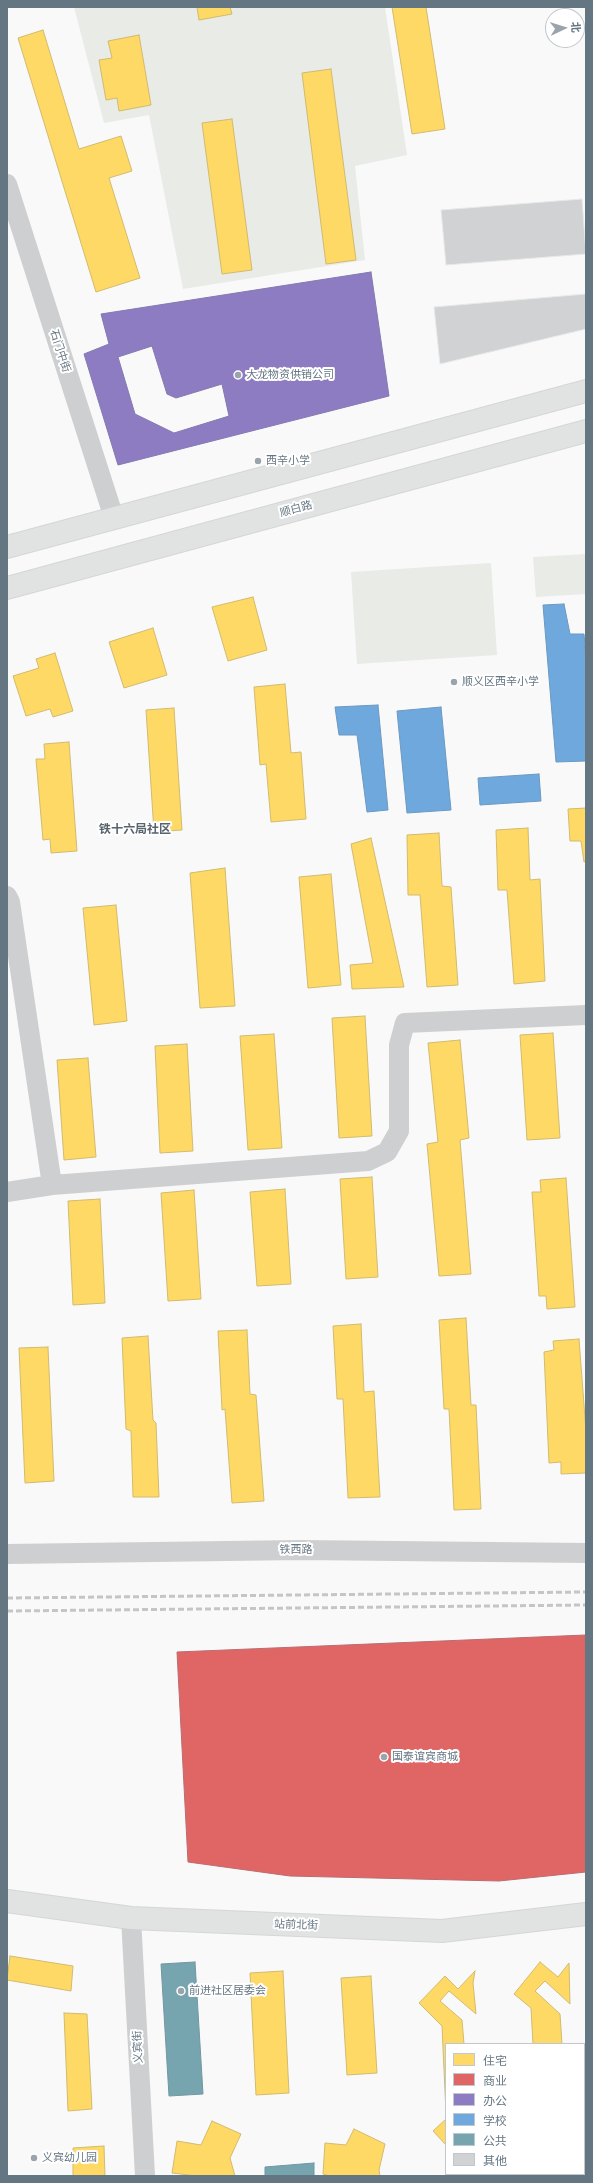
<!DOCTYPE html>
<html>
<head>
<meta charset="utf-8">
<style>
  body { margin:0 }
  #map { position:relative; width:593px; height:2183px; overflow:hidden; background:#f9f9f9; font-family:Cabin,"Noto Sans SC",sans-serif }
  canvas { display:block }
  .frame { position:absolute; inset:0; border:8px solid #657683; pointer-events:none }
  .legend { position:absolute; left:445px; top:2043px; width:140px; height:132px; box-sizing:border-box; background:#fff; border:1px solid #c1c8cd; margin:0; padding:5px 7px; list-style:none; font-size:12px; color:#657683 }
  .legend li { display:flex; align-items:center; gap:8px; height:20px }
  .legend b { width:20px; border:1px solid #c1c8cd }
  .north { position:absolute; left:545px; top:8px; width:40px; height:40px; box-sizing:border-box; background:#fff; border:1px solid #c1c8cd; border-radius:50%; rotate:86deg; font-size:11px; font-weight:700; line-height:16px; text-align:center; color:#657683 }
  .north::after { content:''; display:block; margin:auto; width:14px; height:18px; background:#99a4ac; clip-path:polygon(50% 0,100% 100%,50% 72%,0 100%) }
</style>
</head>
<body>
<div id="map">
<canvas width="593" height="2183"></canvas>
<div class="frame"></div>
<ul class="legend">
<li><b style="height:11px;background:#ffd966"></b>住宅</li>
<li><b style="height:11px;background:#e06666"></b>商业</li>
<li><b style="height:11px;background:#8e7cc3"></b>办公</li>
<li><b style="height:11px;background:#6fa8dc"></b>学校</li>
<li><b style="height:11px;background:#76a5af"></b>公共</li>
<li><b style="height:11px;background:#d0d2d3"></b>其他</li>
</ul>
<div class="north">北</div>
</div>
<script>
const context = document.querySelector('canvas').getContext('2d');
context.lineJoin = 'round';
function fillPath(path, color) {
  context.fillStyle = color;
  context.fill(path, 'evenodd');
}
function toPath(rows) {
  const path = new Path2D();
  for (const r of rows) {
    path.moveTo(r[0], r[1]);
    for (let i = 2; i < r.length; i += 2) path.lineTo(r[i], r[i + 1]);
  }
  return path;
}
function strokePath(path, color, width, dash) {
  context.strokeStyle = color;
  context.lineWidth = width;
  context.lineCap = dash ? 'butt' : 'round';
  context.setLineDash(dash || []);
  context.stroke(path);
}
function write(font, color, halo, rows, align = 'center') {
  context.font = font + ' Cabin,"Noto Sans SC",sans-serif';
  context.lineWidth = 4;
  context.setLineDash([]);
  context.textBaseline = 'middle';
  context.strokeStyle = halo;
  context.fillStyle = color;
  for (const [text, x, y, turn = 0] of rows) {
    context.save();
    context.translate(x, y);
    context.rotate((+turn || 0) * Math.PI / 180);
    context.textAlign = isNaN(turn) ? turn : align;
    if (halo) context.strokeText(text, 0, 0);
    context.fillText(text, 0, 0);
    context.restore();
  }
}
const green = toPath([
  [74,7,385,7,407,155,355,166,365,260,183,289,149,115,104,123],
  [586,554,586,594,536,597,533,557],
  [491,563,497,655,357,664,351,572]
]);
const homes = toPath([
  [197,7,230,7,232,14,199,20,197,7],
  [392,7,426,7,445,129,412,134,392,7],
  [43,30,79,149,121,136,132,171,109,178,140,278,96,292,18,38,43,30],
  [139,35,151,105,119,111,117,98,106,100,99,60,112,58,108,41,139,35],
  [331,69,356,260,326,264,302,73,331,69],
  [232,119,252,270,222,274,202,123,232,119],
  [253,597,267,650,228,661,212,607,253,597],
  [153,628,167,675,124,688,109,642,153,628],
  [55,653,73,711,53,717,50,709,26,716,13,676,39,668,36,659,55,653],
  [285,684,291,753,301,752,306,819,271,822,266,764,260,765,254,687,285,684],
  [174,708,182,830,154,832,146,710,174,708],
  [69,742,77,851,51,853,50,839,43,840,36,759,45,759,44,744,69,742],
  [586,808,586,861,584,862,581,841,570,841,568,809,586,808],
  [528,828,530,880,540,879,545,981,514,984,507,890,498,890,496,830,528,828],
  [439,833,442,886,451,887,458,985,427,987,420,895,408,895,407,835,439,833],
  [371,838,404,987,352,989,350,965,373,963,351,844,371,838],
  [225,868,235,1006,200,1008,190,873,225,868],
  [331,874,341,985,308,988,299,877,331,874],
  [116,905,127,1021,94,1025,83,908,116,905],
  [365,1016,372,1136,339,1138,332,1018,365,1016],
  [553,1033,560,1138,527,1140,520,1035,553,1033],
  [274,1034,282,1148,248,1150,240,1036,274,1034],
  [460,1040,469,1138,460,1140,471,1274,439,1276,427,1144,438,1142,428,1043,460,1040],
  [187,1044,193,1151,160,1153,155,1046,187,1044],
  [88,1058,96,1157,64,1160,57,1060,88,1058],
  [372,1177,378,1277,346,1279,340,1179,372,1177],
  [566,1178,575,1307,547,1309,546,1296,539,1296,532,1192,541,1192,540,1180,566,1178],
  [285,1189,291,1284,257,1286,250,1192,285,1189],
  [194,1190,201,1299,168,1301,161,1193,194,1190],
  [100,1199,105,1303,73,1305,68,1201,100,1199],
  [466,1318,471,1405,476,1405,481,1509,454,1510,449,1409,444,1409,439,1320,466,1318],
  [361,1324,364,1392,374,1391,380,1497,348,1498,343,1399,337,1399,333,1326,361,1324],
  [247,1330,250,1394,256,1395,264,1501,232,1503,225,1409,222,1410,218,1331,247,1330],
  [148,1336,153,1420,156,1423,159,1497,133,1497,131,1431,126,1429,122,1338,148,1336],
  [579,1339,586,1431,586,1473,561,1474,561,1462,549,1463,544,1352,554,1350,553,1341,579,1339],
  [48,1347,54,1481,25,1483,19,1348,48,1347],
  [10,1956,73,1966,71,1991,7,1980,10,1956],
  [540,1962,558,1977,569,1963,570,2004,545,1981,535,1991,560,2014,562,2044,533,2044,531,2008,514,1994,540,1962],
  [283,1971,289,2093,256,2095,250,1973,283,1971],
  [475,1971,473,1983,476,2014,449,1991,440,2001,462,2020,464,2044,446,2044,446,2113,442,2026,419,2003,445,1976,458,1989,475,1971],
  [371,1976,377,2073,347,2075,341,1978,371,1976],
  [64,2013,87,2014,92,2109,68,2111,64,2013],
  [446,2119,446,2145,433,2131,446,2119],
  [212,2121,241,2134,230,2158,235,2176,197,2176,172,2173,177,2141,201,2145,212,2121],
  [354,2129,385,2144,379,2170,380,2176,330,2176,323,2174,325,2143,346,2145,354,2129],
  [104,2146,105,2176,73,2176,73,2148,104,2146]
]);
const shops = toPath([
  [586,1635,586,1872,499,1881,290,1876,188,1862,177,1652,586,1635]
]);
const offices = toPath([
  [371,272,389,396,118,465,84,354,109,344,101,314,371,272],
  [152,346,167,394,176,398,222,384,229,416,174,433,135,414,118,357,152,346]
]);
const schools = toPath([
  [564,604,570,634,584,634,586,658,586,761,556,762,543,605,564,604],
  [378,705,388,810,367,812,357,735,339,735,335,707,378,705],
  [441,707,451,810,407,813,397,711,441,707],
  [539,774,541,801,480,805,478,778,539,774]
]);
const public = toPath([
  [195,1962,203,2094,169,2096,161,1964,195,1962],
  [314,2163,314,2176,265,2176,265,2167,314,2163]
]);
const building = toPath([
  [582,199,586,254,446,265,441,210,582,199],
  [586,294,586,329,440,364,434,307,586,294]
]);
const minor = toPath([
  [7,184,114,518],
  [7,896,10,902,52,1185,7,1192],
  [52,1185,368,1161,387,1152,399,1131,399,1045,405,1023,586,1015],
  [7,1554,300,1550,586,1553],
  [131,1918,145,2176]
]);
const major = toPath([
  [7,547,586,391],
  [7,588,586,431],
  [7,1901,131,1918,442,1931,586,1914]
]);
const rail = toPath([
  [7,1598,586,1592],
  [7,1611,586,1605]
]);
const markers = [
  [238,375,4,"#99a4ac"],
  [258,461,4,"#99a4ac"],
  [454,682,4,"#99a4ac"],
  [384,1757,4,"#99a4ac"],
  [181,1991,4,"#99a4ac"],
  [34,2158,4,"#99a4ac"]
];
const streetNames = [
  ["石门中街",60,351,72],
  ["顺白路",296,509,-15],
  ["铁西路",296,1550],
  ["站前北街",296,1925,2],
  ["义宾街",138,2047,-93]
];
const poiNames = [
  ["大龙物资供销公司",246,375],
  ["西辛小学",266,461],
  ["顺义区西辛小学",462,682],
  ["国泰谊宾商城",392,1757],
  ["前进社区居委会",189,1991],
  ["义宾幼儿园",42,2158]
];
const neighbourhoodNames = [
  ["铁十六局社区",135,829]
];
fillPath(green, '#e8ebe6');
fillPath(homes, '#ffd966');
strokePath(homes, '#d1bb6f', 1);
fillPath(shops, '#e06666');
strokePath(shops, '#bb6b6f', 1);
fillPath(offices, '#8e7cc3');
strokePath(offices, '#827ab0', 1);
fillPath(schools, '#6fa8dc');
strokePath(schools, '#6c99c1', 1);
fillPath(public, '#76a5af');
strokePath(public, '#7197a2', 1);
fillPath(building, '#d0d2d3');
strokePath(building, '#e8e8e8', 1);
strokePath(major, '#d5d6d7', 24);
strokePath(minor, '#cecfd0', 20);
strokePath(major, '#e1e2e2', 22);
strokePath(rail, '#c3c5c6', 3, [6, 3]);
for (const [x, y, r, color] of markers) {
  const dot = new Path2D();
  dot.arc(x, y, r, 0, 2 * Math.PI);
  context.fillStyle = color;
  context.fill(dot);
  strokePath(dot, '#fff', 1.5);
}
write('11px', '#657683', '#fff', streetNames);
write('11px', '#657683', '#fff', poiNames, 'left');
write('bold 12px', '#57646e', '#fff', neighbourhoodNames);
</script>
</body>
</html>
